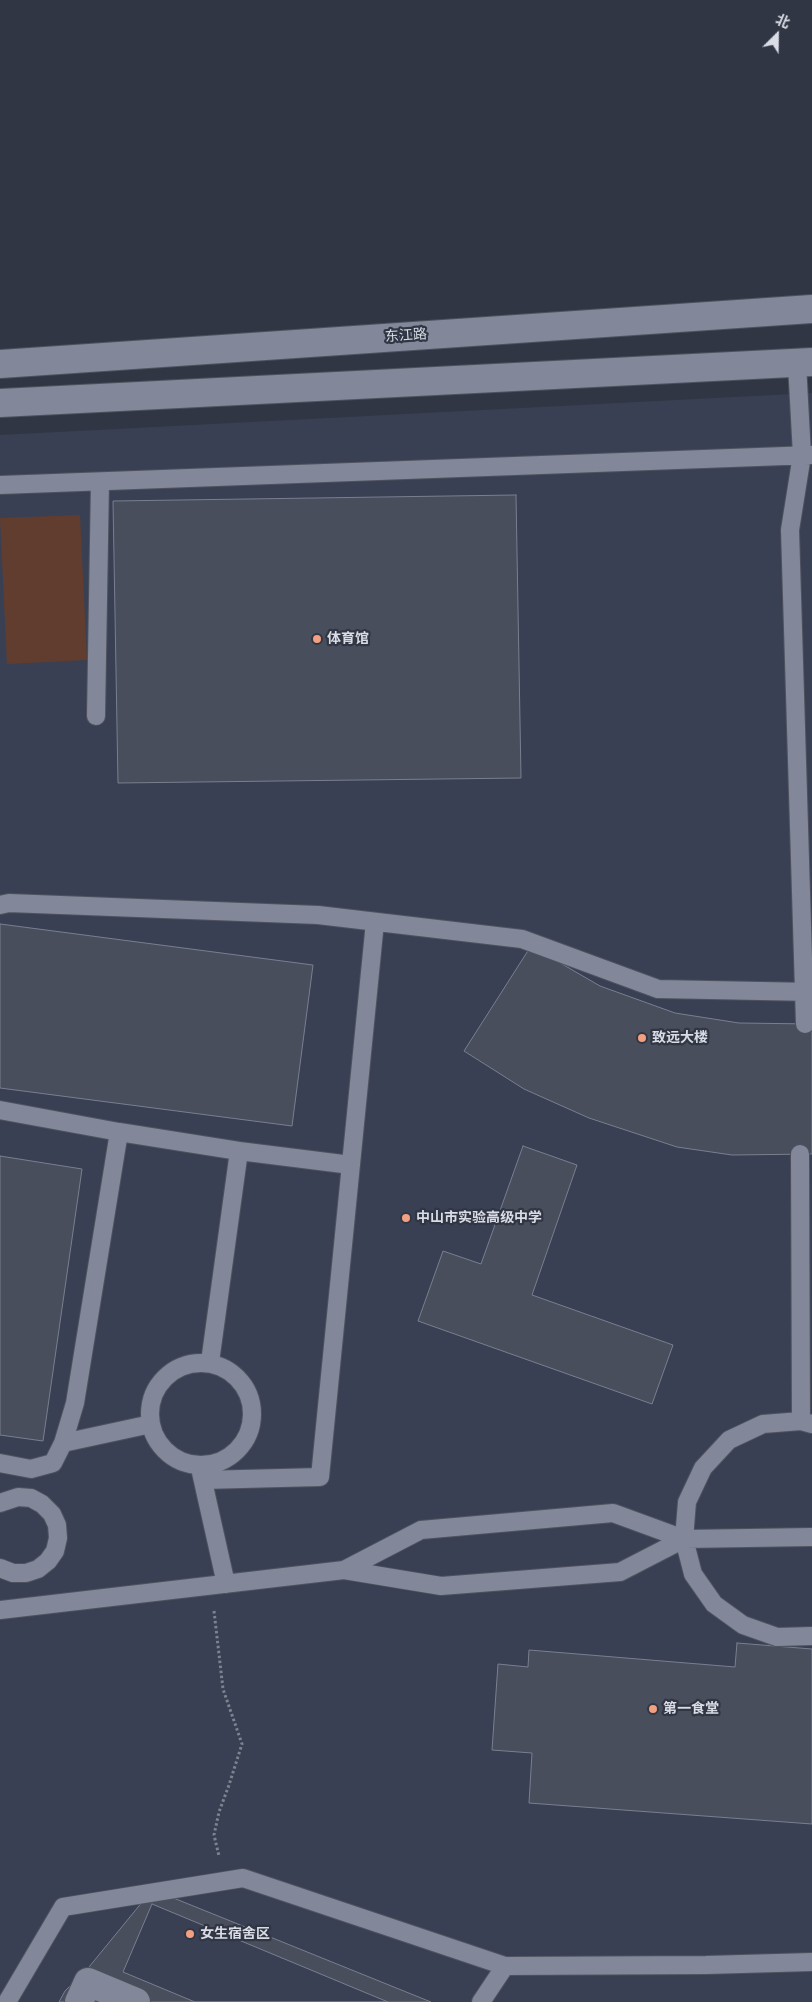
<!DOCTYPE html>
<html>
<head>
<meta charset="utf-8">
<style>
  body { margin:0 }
  #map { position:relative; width:812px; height:2002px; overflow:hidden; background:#313644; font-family:"DM Sans","Noto Sans SC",sans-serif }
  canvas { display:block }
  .north { position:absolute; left:752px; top:10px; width:50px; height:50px; -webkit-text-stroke:4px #313644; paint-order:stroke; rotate:23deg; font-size:14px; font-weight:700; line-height:20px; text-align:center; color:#d9dce5 }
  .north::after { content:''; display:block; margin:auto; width:18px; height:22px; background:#d9dce5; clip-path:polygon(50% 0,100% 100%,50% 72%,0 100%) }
</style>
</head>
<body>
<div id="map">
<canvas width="812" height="2002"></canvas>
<div class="north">北</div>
</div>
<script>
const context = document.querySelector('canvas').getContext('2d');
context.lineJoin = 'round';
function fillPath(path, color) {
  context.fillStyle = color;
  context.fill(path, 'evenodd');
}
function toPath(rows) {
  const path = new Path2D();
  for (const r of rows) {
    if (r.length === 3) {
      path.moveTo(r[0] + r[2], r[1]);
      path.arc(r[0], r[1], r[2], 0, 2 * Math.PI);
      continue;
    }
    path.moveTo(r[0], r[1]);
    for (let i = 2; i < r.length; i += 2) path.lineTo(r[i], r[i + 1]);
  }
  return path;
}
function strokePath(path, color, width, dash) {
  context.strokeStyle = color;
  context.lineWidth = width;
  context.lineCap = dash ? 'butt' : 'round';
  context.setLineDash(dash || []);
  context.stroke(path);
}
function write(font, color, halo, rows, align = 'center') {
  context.font = font + ' "DM Sans","Noto Sans SC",sans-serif';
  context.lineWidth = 4.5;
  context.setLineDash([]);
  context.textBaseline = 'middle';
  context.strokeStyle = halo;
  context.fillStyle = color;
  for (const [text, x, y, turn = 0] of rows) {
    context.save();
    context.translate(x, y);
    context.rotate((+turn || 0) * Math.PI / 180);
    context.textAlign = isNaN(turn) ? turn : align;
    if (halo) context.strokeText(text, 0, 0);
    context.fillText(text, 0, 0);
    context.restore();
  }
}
const built = toPath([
  [812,393,812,2002,0,2002,0,435]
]);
const green = toPath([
  [80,515,87,660,7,664,0,518]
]);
const building = toPath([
  [516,495,521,778,118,783,113,501,516,495],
  [0,924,313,965,292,1126,0,1088,0,924],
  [531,946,600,986,675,1013,739,1023,812,1024,812,1154,732,1155,677,1147,589,1118,524,1089,464,1051,531,946],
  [523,1146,577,1165,532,1295,673,1345,652,1404,418,1321,443,1251,481,1264,523,1146],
  [0,1156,82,1169,43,1441,0,1435,0,1156],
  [737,1643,812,1649,812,1824,529,1803,532,1753,492,1750,498,1664,528,1667,529,1650,735,1667,737,1643],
  [171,1897,431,2002,59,2002,65,1991,89,1967,143,1901,171,1897],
  [152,1904,388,2002,195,2002,123,1972,152,1904]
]);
const path = toPath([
  [214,1611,223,1689,242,1744,229,1785,219,1812,214,1835,219,1856]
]);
const lane = toPath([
  [797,364,802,455,790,530,805,1024],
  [0,485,812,455],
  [96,716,100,482],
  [0,905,9,903,318,915,522,939,658,989,812,992],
  [0,1110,119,1132,75,1403,63,1443,53,1463,31,1469,0,1463],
  [119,1132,239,1151,210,1362],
  [239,1151,351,1165],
  [800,1154,801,1421],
  [201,1414,51],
  [812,1424,801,1421,763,1424,729,1440,703,1468,687,1502,684,1539,693,1574,714,1604,743,1625,777,1637,812,1636],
  [63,1443,151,1424],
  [200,1468,226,1584],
  [203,1480,320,1477,375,922],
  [0,1503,18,1497,31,1498,42,1504,52,1514,57,1525,58,1538,55,1551,48,1561,38,1569,26,1573,13,1573,0,1568],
  [344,1570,421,1530,613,1513,684,1539,812,1537],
  [0,1610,344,1570,441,1586,620,1572,684,1539],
  [7,2002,63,1907,243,1878,505,1966,706,1965,812,1962],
  [481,2002,505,1966]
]);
const street = toPath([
  [79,2002,88,1982,136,2002]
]);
const secondary = toPath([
  [0,364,812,309],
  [0,403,812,362]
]);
const markers = [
  [317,639,5,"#f2a081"],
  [642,1038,5,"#f2a081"],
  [406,1218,5,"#f2a081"],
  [653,1709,5,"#f2a081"],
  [190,1934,5,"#f2a081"]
];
const streetNames = [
  ["东江路",406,336,-4]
];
const poiNames = [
  ["体育馆",327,639],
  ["致远大楼",652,1038],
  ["中山市实验高级中学",416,1218],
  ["第一食堂",663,1709],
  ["女生宿舍区",200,1934]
];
fillPath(built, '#394054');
fillPath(green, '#613d2f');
fillPath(building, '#494e5d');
strokePath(building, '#7a7f90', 1);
strokePath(lane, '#4f525e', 20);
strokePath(street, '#4f525e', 30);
strokePath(secondary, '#4f525e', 30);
strokePath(path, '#7f838f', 3, [2.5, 2.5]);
strokePath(lane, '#828899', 18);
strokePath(street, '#828899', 28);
strokePath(secondary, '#828899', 28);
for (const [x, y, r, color] of markers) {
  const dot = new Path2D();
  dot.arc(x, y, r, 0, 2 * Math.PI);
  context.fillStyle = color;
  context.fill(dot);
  strokePath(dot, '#313644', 2);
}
write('14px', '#d9dce5', '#313644', streetNames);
write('bold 14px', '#d9dce5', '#313644', poiNames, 'left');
</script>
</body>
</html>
